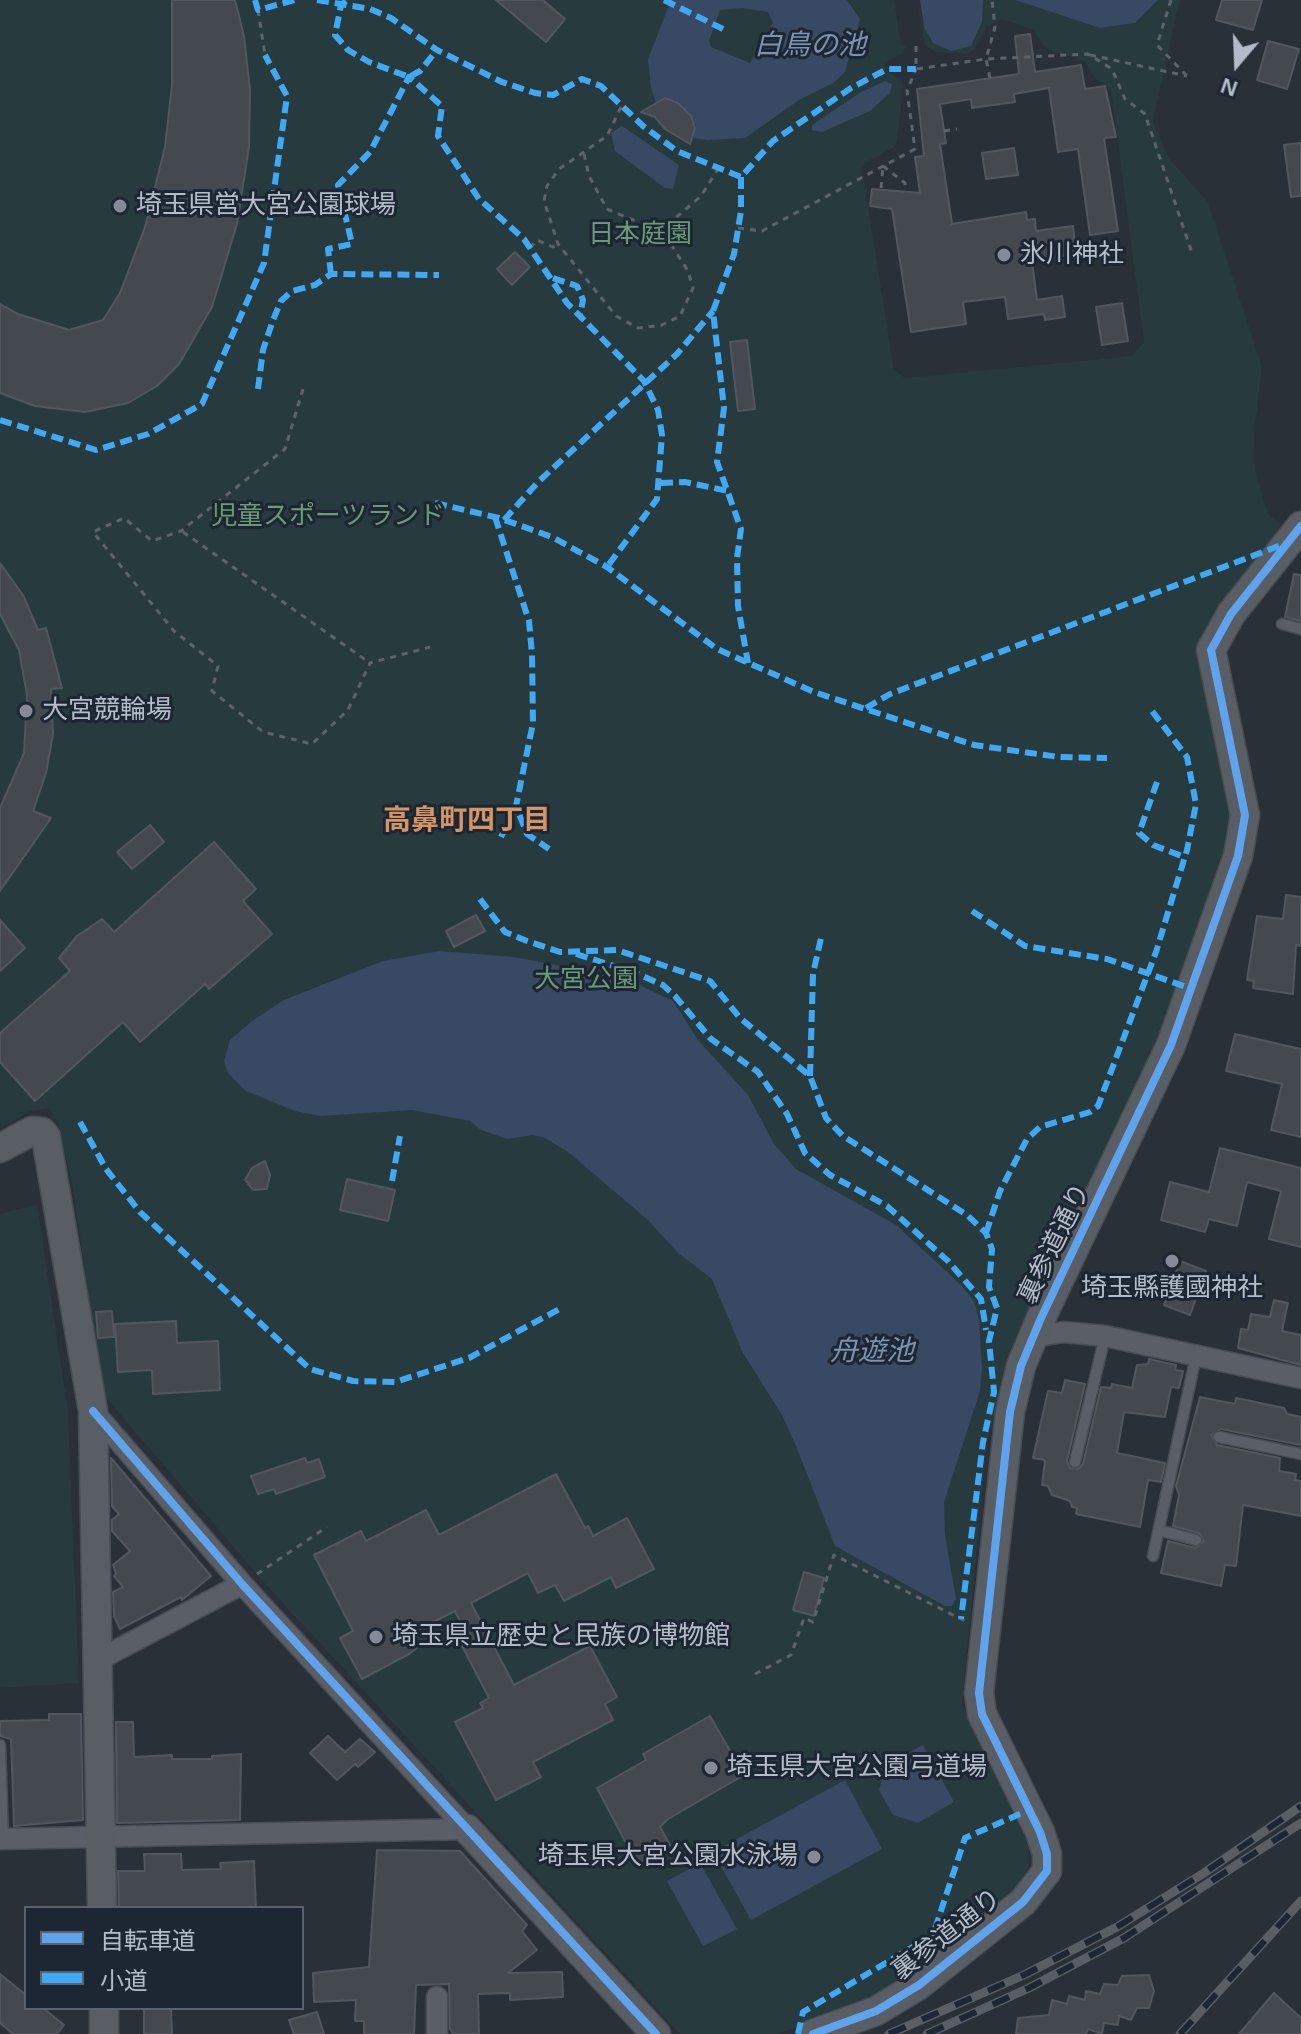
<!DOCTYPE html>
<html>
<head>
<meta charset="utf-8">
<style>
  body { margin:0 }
  #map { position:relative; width:1301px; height:2034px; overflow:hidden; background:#2a3038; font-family:Helvetica,"Noto Sans JP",sans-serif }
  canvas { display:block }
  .legend { position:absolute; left:24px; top:1906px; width:280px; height:104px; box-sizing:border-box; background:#1d2633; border:2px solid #59626f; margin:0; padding:10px 14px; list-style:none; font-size:24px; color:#b4bcc9 }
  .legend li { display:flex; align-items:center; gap:16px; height:40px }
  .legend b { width:40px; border:2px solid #59626f }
  .north { position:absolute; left:1197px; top:24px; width:80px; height:80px; -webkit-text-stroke:6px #1d2633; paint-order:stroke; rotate:199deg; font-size:22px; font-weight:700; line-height:32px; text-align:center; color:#b4bcc9 }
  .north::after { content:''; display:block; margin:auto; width:28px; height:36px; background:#b4bcc9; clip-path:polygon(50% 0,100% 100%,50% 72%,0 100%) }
</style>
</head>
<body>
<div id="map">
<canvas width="1301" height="2034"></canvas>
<ul class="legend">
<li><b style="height:10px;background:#60a3ed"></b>自転車道</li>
<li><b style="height:10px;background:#3fa9f5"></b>小道</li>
</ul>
<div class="north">N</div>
</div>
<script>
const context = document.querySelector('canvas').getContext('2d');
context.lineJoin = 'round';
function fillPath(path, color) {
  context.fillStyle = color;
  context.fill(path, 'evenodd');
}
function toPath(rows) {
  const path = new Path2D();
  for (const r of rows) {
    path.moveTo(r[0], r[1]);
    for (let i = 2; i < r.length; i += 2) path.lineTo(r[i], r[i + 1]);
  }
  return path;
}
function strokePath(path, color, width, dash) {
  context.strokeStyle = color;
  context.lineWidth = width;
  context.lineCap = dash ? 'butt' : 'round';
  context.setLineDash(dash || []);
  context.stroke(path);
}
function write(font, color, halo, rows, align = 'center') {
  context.font = font + ' Helvetica,"Noto Sans JP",sans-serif';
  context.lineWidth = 6;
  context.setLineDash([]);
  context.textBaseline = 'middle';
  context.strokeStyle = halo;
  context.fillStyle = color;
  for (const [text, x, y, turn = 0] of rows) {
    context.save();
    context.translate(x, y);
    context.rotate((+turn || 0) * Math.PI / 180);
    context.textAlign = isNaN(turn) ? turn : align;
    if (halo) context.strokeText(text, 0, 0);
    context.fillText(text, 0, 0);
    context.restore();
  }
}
const green = toPath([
  [0,0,845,0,855,9,847,0,894,0,901,44,906,46,902,54,884,63,889,73,901,79,903,88,897,141,893,148,866,162,862,169,894,370,905,378,1133,356,1144,342,1111,89,1096,79,1084,61,1052,51,1043,45,1034,30,1002,19,986,27,976,48,968,54,936,52,925,45,917,0,924,27,974,42,982,22,983,0,1015,0,1100,28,1135,23,1158,0,1180,0,1153,121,1169,159,1208,202,1262,367,1254,433,1255,471,1268,514,1281,525,1202,639,1236,830,1182,998,1083,1209,1013,1345,987,1441,962,1705,1028,1842,1029,1864,1021,1884,957,1941,895,1984,826,2018,776,2034,680,2034,259,1577,103,1394,73,1189,58,1122,49,1108,30,1111,0,1128],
  [37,1204,68,1412,79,1683,0,1688,0,1214]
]);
const water = toPath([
  [671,0,847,0,860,19,845,72,833,83,799,100,745,138,707,140,692,138,696,126,687,110,666,97,656,103,651,88,648,59],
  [742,8,768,12,773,23,750,63,711,47,709,41,720,10],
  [920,0,983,0,982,22,971,46,951,51,933,43,924,27],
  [1015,0,1158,0,1135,23,1100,28],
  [885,81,892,84,890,93,870,111,822,132,812,130,812,125,861,92],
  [622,126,679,165,673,189,665,188,615,151,611,133],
  [440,951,514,957,583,970,637,984,673,1001,698,1040,748,1095,774,1144,796,1169,896,1225,961,1285,974,1301,979,1320,982,1368,980,1391,944,1502,945,1535,956,1599,952,1606,945,1606,835,1546,796,1446,782,1415,743,1353,712,1279,678,1253,648,1220,568,1152,545,1138,533,1135,507,1139,481,1130,470,1121,412,1110,321,1116,295,1111,246,1091,228,1073,224,1061,230,1040,252,1021,284,1000,383,961],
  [923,1745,954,1802,918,1823,893,1815,879,1790,886,1764],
  [845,1780,882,1849,751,1920,713,1852],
  [700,1863,737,1929,703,1946,667,1881]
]);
const building = toPath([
  [172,0,235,0,244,36,250,90,249,147,237,224,212,307,179,364,157,386,128,403,85,412,35,406,0,393,0,304,18,314,69,330,103,320,120,293,145,227,165,147,172,85,172,0],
  [496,0,543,0,565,19,546,42,496,0],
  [1222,0,1262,0,1253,30,1216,20,1222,0],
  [1030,34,1035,72,1081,65,1085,89,1105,86,1116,137,1104,138,1118,231,1090,235,1078,149,1058,152,1049,88,1014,94,1015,102,972,108,971,99,940,104,946,143,940,144,952,224,1026,212,1027,220,1035,219,1036,231,1073,226,1076,254,1032,261,1037,300,1062,296,1065,317,1045,320,1044,314,1008,319,1005,297,963,302,966,324,911,332,892,209,870,206,872,189,920,193,915,157,924,156,917,89,1019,74,1015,36,1030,34],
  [1268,41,1299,49,1287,89,1257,80,1268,41],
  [665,98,678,103,691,116,695,128,690,144,665,129,655,117,641,112,665,98],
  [1301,143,1301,196,1291,197,1284,145,1301,143],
  [1014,148,1018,175,986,179,982,153,1014,148],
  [515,252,530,267,512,285,497,269,515,252],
  [1122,303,1128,341,1102,345,1096,307,1122,303],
  [747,340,755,409,738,411,730,342,747,340],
  [0,563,23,595,38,630,46,628,62,688,51,689,53,734,46,773,33,811,51,818,0,891,0,808,24,753,27,695,19,650,0,614,0,563],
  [1294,574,1301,575,1301,621,1285,617,1294,574],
  [150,825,164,842,132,869,117,852,150,825],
  [214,842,256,889,243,901,272,934,209,989,205,984,140,1042,123,1022,35,1101,0,1062,0,1033,70,971,59,958,77,936,102,919,114,932,214,842],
  [1286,895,1301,897,1301,946,1296,945,1293,994,1253,988,1254,981,1247,980,1257,916,1283,919,1286,895],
  [476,915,485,931,454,947,446,931,476,915],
  [0,920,25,948,0,971,0,920],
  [1235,1034,1301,1049,1301,1137,1271,1130,1282,1084,1226,1071,1235,1034],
  [1220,1148,1301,1168,1301,1247,1269,1239,1281,1191,1247,1182,1237,1226,1209,1219,1205,1232,1161,1220,1170,1182,1209,1192,1220,1148],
  [265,1161,270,1175,267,1189,253,1190,245,1180,252,1168,265,1161],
  [347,1179,395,1190,388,1221,340,1210,347,1179],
  [1180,1261,1206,1271,1190,1315,1164,1305,1180,1261],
  [1274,1300,1288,1303,1282,1331,1301,1335,1301,1365,1238,1348,1241,1329,1248,1330,1251,1314,1270,1317,1274,1300],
  [112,1311,114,1337,98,1338,96,1312,112,1311],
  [176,1321,177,1343,218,1341,220,1390,153,1394,152,1370,118,1372,115,1324,176,1321],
  [1149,1359,1176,1365,1175,1370,1183,1371,1179,1388,1171,1387,1165,1417,1124,1412,1117,1453,1165,1463,1161,1482,1148,1480,1140,1527,1076,1514,1077,1508,1072,1507,1070,1501,1052,1495,1048,1486,1042,1485,1045,1460,1033,1458,1048,1391,1062,1393,1065,1380,1085,1384,1067,1461,1070,1468,1078,1469,1083,1464,1101,1387,1111,1388,1112,1384,1132,1388,1137,1365,1148,1364,1149,1359],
  [1200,1397,1235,1404,1236,1398,1284,1408,1287,1414,1301,1417,1301,1445,1221,1429,1211,1435,1217,1445,1280,1458,1279,1471,1296,1474,1295,1480,1301,1481,1301,1516,1243,1505,1236,1566,1225,1565,1221,1586,1161,1573,1168,1541,1195,1548,1204,1541,1199,1533,1173,1526,1179,1495,1176,1486,1200,1397],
  [111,1458,211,1576,182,1600,181,1597,120,1629,114,1616,113,1592,123,1587,114,1576,116,1573,113,1565,130,1551,112,1531,112,1520,119,1514,112,1506,111,1458],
  [305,1458,307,1463,319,1459,325,1477,276,1494,274,1489,258,1494,251,1476,305,1458],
  [556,1474,585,1528,588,1526,593,1536,627,1518,654,1569,616,1588,611,1577,564,1601,555,1585,538,1593,528,1573,471,1603,514,1685,590,1646,617,1697,605,1704,613,1720,533,1762,541,1777,496,1800,455,1722,483,1708,480,1703,489,1698,462,1646,470,1641,455,1611,410,1634,417,1648,409,1654,362,1679,340,1638,353,1631,314,1555,361,1531,366,1541,426,1510,439,1535,556,1474],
  [804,1572,824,1578,814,1616,793,1610,804,1572],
  [49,1714,81,1714,83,1820,14,1826,11,1739,0,1736,0,1721,49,1720,49,1714],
  [710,1716,744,1775,668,1819,660,1827,670,1845,637,1864,597,1788,646,1760,643,1754,710,1716],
  [116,1722,133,1722,134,1757,172,1755,172,1759,212,1759,212,1756,241,1754,240,1820,117,1823,116,1722],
  [328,1736,345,1752,360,1739,375,1752,358,1767,355,1764,337,1780,310,1753,328,1736],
  [377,1850,460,1851,527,1925,522,1931,537,1950,508,1973,562,1972,563,1997,510,2000,510,1993,478,1994,479,2034,453,2034,450,2029,449,1984,416,1985,414,2034,364,2034,364,2021,355,2021,356,2000,314,2002,313,1973,369,1967,377,1850],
  [144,1854,181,1854,182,1870,221,1869,220,1863,254,1861,256,1908,119,1908,118,1871,145,1871,144,1854],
  [0,1974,26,1995,26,2008,43,2008,64,2025,57,2034,13,2034,0,2023,0,1974],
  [1149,1975,1154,1991,1149,2008,1137,2008,1131,2020,1119,2016,1118,2025,1104,2023,1102,2034,1088,2029,1086,2034,1016,2034,1018,2018,1049,2015,1052,2000,1067,2004,1069,1996,1085,2000,1086,1991,1100,1994,1104,1984,1118,1985,1122,1976,1149,1975],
  [1274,1993,1301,2018,1301,2034,1239,2034,1274,1993],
  [144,2008,171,2008,172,2034,144,2034,144,2008],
  [317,2012,324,2034,294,2034,289,2020,317,2012]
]);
const path = toPath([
  [1171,0,1157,45,1187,76],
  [258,10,265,55],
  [916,46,916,69,986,59,1088,54,1112,69,1125,99,1145,114,1192,253],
  [1090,55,1187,76],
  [990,78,986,59,995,27,992,0],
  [621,107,607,136,559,169,547,186,544,201,558,244,616,316,638,328,662,325,680,316,693,288,688,271,670,243,668,231,673,220,701,196,718,169],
  [944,131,957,129],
  [584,154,589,176,607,209,669,235],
  [883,166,905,183,905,189],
  [881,188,883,166],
  [738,228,762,231,915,149,907,91,916,69],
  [530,248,537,240,553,247,558,244],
  [303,389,285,449,181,531,152,541,124,518,93,532,174,631,218,666,212,691,263,732,312,744,348,710,370,663,430,647],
  [183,532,370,663],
  [257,1574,327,1527],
  [755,1674,791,1655,804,1618,813,1622,834,1555,965,1621]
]);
const lane = toPath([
  [1282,624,1301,629],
  [1219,1437,1301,1454],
  [1075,1462,1105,1336],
  [1159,1530,1196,1540],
  [1153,1556,1196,1356],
  [0,1745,3,1839]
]);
const street = toPath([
  [1033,1337,1064,1332,1105,1336,1301,1378],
  [93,1411,242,1584,467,1829],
  [98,1660,242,1584],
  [0,1839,467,1829],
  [437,1997,437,2034]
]);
const secondary = toPath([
  [0,1148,32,1131,42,1132,46,1137,93,1411,102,1908],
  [467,1829,656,2034],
  [104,2008,104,2034],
  [813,2034,876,2011,919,1985,1023,1902,1047,1871,1047,1854,1040,1832,982,1714,979,1693,1010,1412,1021,1366,1041,1318,1171,1045,1238,856,1245,815,1211,650,1231,614,1301,526]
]);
const rail = toPath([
  [889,2034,1024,1975,1117,1927,1204,1873,1301,1806],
  [927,2034,1029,1988,1124,1938,1301,1823],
  [1180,2034,1301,1901]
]);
const quiet = toPath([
  [255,0,258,10,295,0],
  [317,0,370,9,391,18,437,50,502,82,535,93,553,95,582,79,601,86,643,126,677,151,741,177,773,141,851,88,887,69,916,69],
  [664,0,723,29],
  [346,1,341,5,335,35,348,50,369,62,409,77,420,71,437,50],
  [741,177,741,211,734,254,713,311,724,408,717,462,741,529,737,558,738,606,748,663],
  [331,274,328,249,352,244,338,185,370,152,409,77,442,106,438,136,479,199,524,239,567,303,644,381,658,410,662,435,657,499,607,567],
  [553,278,577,286,583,300,580,315],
  [258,389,263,350,273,320,281,301,292,291,315,285,331,274,439,275],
  [0,420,96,450,148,434,202,404,264,263,287,96,265,55],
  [661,483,685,482,728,491],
  [435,503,499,518,552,537,607,567,717,649,814,692,974,745,1059,757,1107,758],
  [495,517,529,621,532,654,533,723,516,806,527,834,549,849],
  [504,520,538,482,677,354,713,311],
  [866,708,890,694,1284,544],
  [1157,782,1139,833,1153,845,1184,857],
  [501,837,516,806],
  [480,899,505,932,527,941,560,952,617,950,710,981,740,1018,810,1076,826,1118,843,1136,967,1215,986,1233,992,1249,989,1287,997,1308,989,1341,994,1392,983,1442,961,1619],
  [972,911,1025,946,1107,959,1192,989],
  [576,954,633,972,663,985,675,996,711,1039,758,1072,787,1114,805,1153,830,1175,887,1206,948,1261,981,1299,986,1330],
  [810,1076,813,974,821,938],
  [80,1122,106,1169,140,1212,310,1369,353,1381,395,1382,469,1358,563,1307],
  [392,1181,400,1136],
  [986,1233,1000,1191,1027,1139,1040,1127,1090,1112,1098,1106,1156,952,1187,850,1196,804,1187,757,1152,711],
  [798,2034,803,2012,933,1935,965,1838,1029,1810]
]);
const cycleway = toPath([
  [93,1411,242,1584,656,2034],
  [813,2034,876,2011,919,1985,1023,1902,1047,1871,1047,1854,1040,1832,982,1714,979,1693,1010,1412,1021,1366,1041,1318,1171,1045,1238,856,1245,815,1211,650,1231,614,1301,526]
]);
const markers = [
  [120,206,8,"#848b96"],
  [1004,255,8,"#848b96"],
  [26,711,8,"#848b96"],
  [1172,1261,8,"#848b96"],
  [376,1637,8,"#848b96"],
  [711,1768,8,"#848b96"],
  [814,1857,8,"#848b96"]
];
const poiNames = [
  ["埼玉県営大宮公園球場",136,206],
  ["氷川神社",1020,255],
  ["大宮競輪場",42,711],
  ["埼玉縣護國神社",1172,1289,"center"],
  ["埼玉県立歴史と民族の博物館",392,1637],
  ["埼玉県大宮公園弓道場",727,1768],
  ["埼玉県大宮公園水泳場",798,1857,"right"]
];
const parkNames = [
  ["日本庭園",640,235],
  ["児童スポーツランド",328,517],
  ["大宮公園",586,980]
];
const streetNames = [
  ["裏参道通り",1055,1244,-64],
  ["裏参道通り",947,1935,-38]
];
const waterNames = [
  ["白鳥の池",810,46],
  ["舟遊池",872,1352]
];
const neighbourhoodNames = [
  ["高鼻町四丁目",467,821]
];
fillPath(green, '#273a3e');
fillPath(water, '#384963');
fillPath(building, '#444950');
strokePath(building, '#52575f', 2);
strokePath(lane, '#484c53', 13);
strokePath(street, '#484c53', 23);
strokePath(secondary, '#484c53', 31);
strokePath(path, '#5d636a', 3, [6, 6]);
strokePath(lane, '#5a5e66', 10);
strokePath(street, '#5a5e66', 20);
strokePath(secondary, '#595d64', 28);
strokePath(rail, '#595d64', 9);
strokePath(rail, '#1d2633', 6, [18]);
strokePath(quiet, '#3fa9f5', 6, [12, 6]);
strokePath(cycleway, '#60a3ed', 8);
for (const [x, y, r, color] of markers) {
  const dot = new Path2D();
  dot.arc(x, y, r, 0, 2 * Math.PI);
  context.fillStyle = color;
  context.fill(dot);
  strokePath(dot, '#1d2633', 3);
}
write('26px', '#b4bcc9', '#1d2633', poiNames, 'left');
write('26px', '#6b9a76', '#1d2633', parkNames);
write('26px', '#b4bcc9', '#1d2633', streetNames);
write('italic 28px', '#7c92b1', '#1d2633', waterNames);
write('bold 28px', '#d59563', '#1d2633', neighbourhoodNames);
</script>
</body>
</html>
